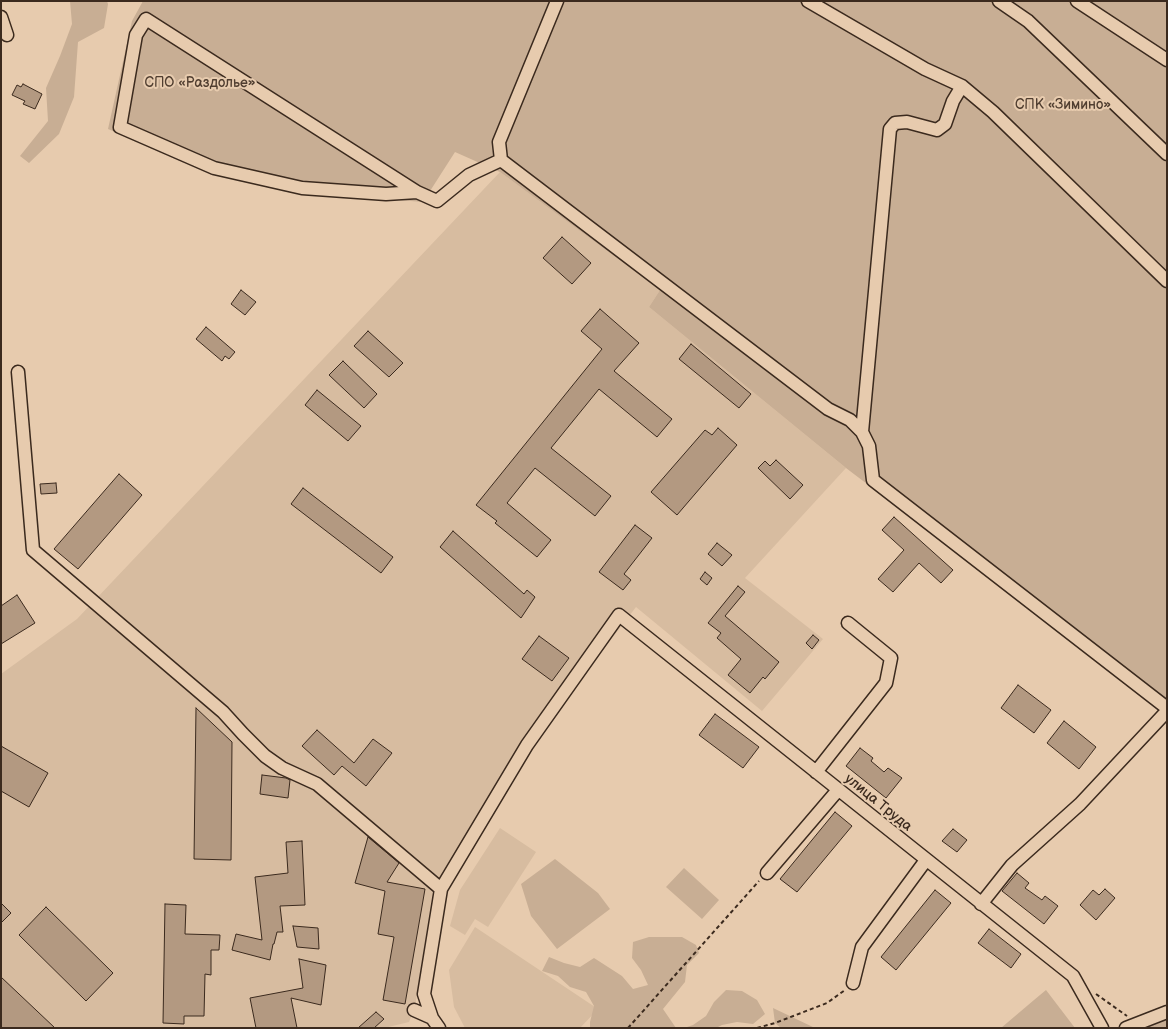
<!DOCTYPE html>
<html>
<head>
<meta charset="utf-8">
<style>
  body { margin:0 }
  #map { position:relative; width:1168px; height:1029px; overflow:hidden; background:#e7cbae; font-family:"Balsamiq Sans",sans-serif }
  canvas { display:block }
  .frame { position:absolute; inset:0; border:2px solid #3b2a1e; pointer-events:none }
</style>
</head>
<body>
<div id="map">
<canvas width="1168" height="1029"></canvas>
<div class="frame"></div>
</div>
<script>
const context = document.querySelector('canvas').getContext('2d');
context.lineJoin = 'round';
function fillPath(path, color) {
  context.fillStyle = color;
  context.fill(path, 'evenodd');
}
function toPath(rows) {
  const path = new Path2D();
  for (const r of rows) {
    path.moveTo(r[0], r[1]);
    for (let i = 2; i < r.length; i += 2) path.lineTo(r[i], r[i + 1]);
  }
  return path;
}
function strokePath(path, color, width, dash) {
  context.strokeStyle = color;
  context.lineWidth = width;
  context.lineCap = dash ? 'butt' : 'round';
  context.setLineDash(dash || []);
  context.stroke(path);
}
function write(font, color, halo, rows, align = 'center') {
  context.font = font + ' "Balsamiq Sans",sans-serif';
  context.lineWidth = 4;
  context.setLineDash([]);
  context.textBaseline = 'middle';
  context.strokeStyle = halo;
  context.fillStyle = color;
  for (const [text, x, y, turn = 0] of rows) {
    context.save();
    context.translate(x, y);
    context.rotate((+turn || 0) * Math.PI / 180);
    context.textAlign = isNaN(turn) ? turn : align;
    if (halo) context.strokeText(text, 0, 0);
    context.fillText(text, 0, 0);
    context.restore();
  }
}
const built = toPath([
  [500,172,660,290,649,307,846,468,745,578,823,639,762,711,636,607,557,710,493,811,485,807,433,889,415,1007,409,1022,384,1028,1,1028,1,674,77,619],
  [500,828,536,852,488,927,475,919,465,935,450,926,460,890],
  [475,927,598,1009,580,1028,465,1028,454,1007,449,970]
]);
const green = toPath([
  [70,1,107,1,108,4,104,28,78,42,74,97,59,134,29,163,20,156,48,121,46,88,60,56,72,24],
  [143,1,1167,1,1167,712,846,468,649,307,660,290,500,172,455,152,423,202,301,192,213,173,108,129,132,21],
  [555,859,598,893,610,909,557,949,531,916,521,884],
  [684,868,719,900,702,919,666,887],
  [649,937,682,937,696,945,699,953,687,965,685,982,663,1009,676,1028,590,1028,590,1022,594,1006,586,992,570,987,558,976,542,971,549,957,564,963,580,967,594,958,622,976,633,989,648,985,641,970,632,958,633,942],
  [726,990,742,991,757,1000,765,1014,753,1024,737,1022,722,1025,716,1028,684,1028,693,1025,706,1016,714,1002],
  [1046,990,1075,1028,1001,1028,1034,1000],
  [773,1008,815,1028,781,1028,775,1023],
  [1167,1019,1167,1028,1141,1028]
]);
const building = toPath([
  [23,84,42,94,35,109,23,104,25,101,12,95,17,85,21,87,23,84],
  [562,237,591,263,572,284,543,258,562,237],
  [241,290,256,302,245,315,231,304,241,290],
  [600,309,639,343,614,371,672,419,657,437,599,389,551,448,611,496,595,516,535,468,507,503,551,540,537,557,495,523,497,521,476,505,602,349,581,331,600,309],
  [206,327,235,352,229,359,225,356,222,361,196,339,206,327],
  [368,331,403,363,389,377,354,346,368,331],
  [691,344,751,394,739,408,679,359,691,344],
  [343,361,377,394,364,408,329,375,343,361],
  [317,390,361,426,348,441,305,405,317,390],
  [718,428,737,445,677,515,651,492,705,430,712,435,718,428],
  [776,460,803,485,790,499,758,468,765,461,770,466,776,460],
  [119,474,142,495,78,569,54,549,119,474],
  [56,483,57,493,41,494,40,484,56,483],
  [303,488,393,557,381,573,291,504,303,488],
  [894,517,953,570,941,583,919,563,893,592,878,579,904,550,882,530,894,517],
  [635,525,652,538,624,574,631,580,623,590,599,572,635,525],
  [453,531,524,594,527,590,535,597,521,618,440,547,453,531],
  [717,543,732,555,722,566,708,554,717,543],
  [705,572,712,578,707,585,700,579,705,572],
  [738,586,745,592,725,616,779,662,765,679,763,677,750,693,728,675,741,659,717,638,721,633,708,623,738,586],
  [17,595,35,623,1,644,1,606,17,595],
  [813,635,819,640,812,649,806,643,813,635],
  [539,636,569,658,552,681,522,659,539,636],
  [1018,685,1051,710,1034,733,1001,708,1018,685],
  [196,708,232,742,231,860,194,859,196,708],
  [715,714,759,747,743,768,699,735,715,714],
  [1064,721,1096,747,1079,769,1047,743,1064,721],
  [317,730,354,763,373,739,392,753,366,786,342,766,334,775,302,746,317,730],
  [1,746,48,773,29,807,1,791,1,746],
  [860,748,873,758,871,761,884,772,888,768,902,778,886,798,846,766,860,748],
  [262,775,286,778,290,780,288,798,260,794,262,775],
  [835,812,852,826,797,892,780,879,835,812],
  [953,829,967,840,957,852,942,841,953,829],
  [368,837,399,863,387,882,425,889,405,1004,383,1000,394,937,378,934,385,891,355,883,368,837],
  [302,841,305,905,280,906,283,932,277,932,274,944,273,944,270,960,232,950,236,934,262,940,255,877,288,873,286,842,302,841],
  [1017,873,1029,883,1025,888,1042,900,1045,896,1058,906,1044,924,1002,891,1017,873],
  [1105,889,1115,898,1096,920,1080,905,1093,890,1099,895,1105,889],
  [935,890,951,903,896,970,881,957,935,890],
  [1,903,11,913,1,923,1,903],
  [165,904,186,905,185,934,220,935,219,950,211,950,211,975,205,974,204,1016,184,1016,184,1024,163,1023,165,904],
  [46,907,113,973,86,1001,19,935,46,907],
  [293,926,318,928,319,949,297,947,293,926],
  [989,929,1021,954,1011,968,978,943,989,929],
  [299,959,326,965,321,1005,291,998,297,1028,256,1028,250,998,303,988,299,959],
  [1,977,55,1028,1,1028,1,977],
  [376,1012,384,1019,374,1028,358,1028,376,1012]
]);
const path = toPath([
  [1096,994,1127,1016],
  [628,1028,759,881],
  [757,1028,775,1023,827,1003,845,990]
]);
const minor = toPath([
  [557,1,499,142,501,160,828,409,850,420,862,432,869,446,873,480,1167,708],
  [808,1,925,69,962,86,993,112,1167,281],
  [999,1,1028,21,1167,154],
  [1077,1,1167,60],
  [1,17,7,35],
  [417,192,386,194,302,188,214,168,120,127,136,35,146,19,417,192,437,201,469,175,501,160],
  [18,372,33,550,223,712,243,734,265,756,282,768,317,784,441,889],
  [862,432,890,129,895,123,907,122,937,130,945,124,953,101,962,86],
  [816,772,886,683,891,658,848,623],
  [767,873,838,790],
  [981,904,1012,865,1080,804,1167,711],
  [853,983,862,947,926,860],
  [414,1010,432,1018],
  [439,1028,432,1018,424,994,441,889,527,745,619,615,1073,976,1102,1028],
  [1126,1028,1167,1012]
]);
const parkNames = [
  ["СПО «Раздолье»",200,83],
  ["СПК «Зимино»",1063,105]
];
const streetNames = [
  ["улица Труда",878,803,39]
];
fillPath(built, '#d7bca0');
fillPath(green, '#c8ae94');
fillPath(building, '#b39981');
strokePath(building, '#3b2a1e', 1);
strokePath(minor, '#3b2a1e', 15);
strokePath(path, '#3b2a1e', 2, [4, 3]);
strokePath(minor, '#e7cbae', 12);
write('14px', '#503e30', '#e7cbae', parkNames);
write('14px', '#3b2a1e', '#e7cbae', streetNames);
</script>
</body>
</html>
